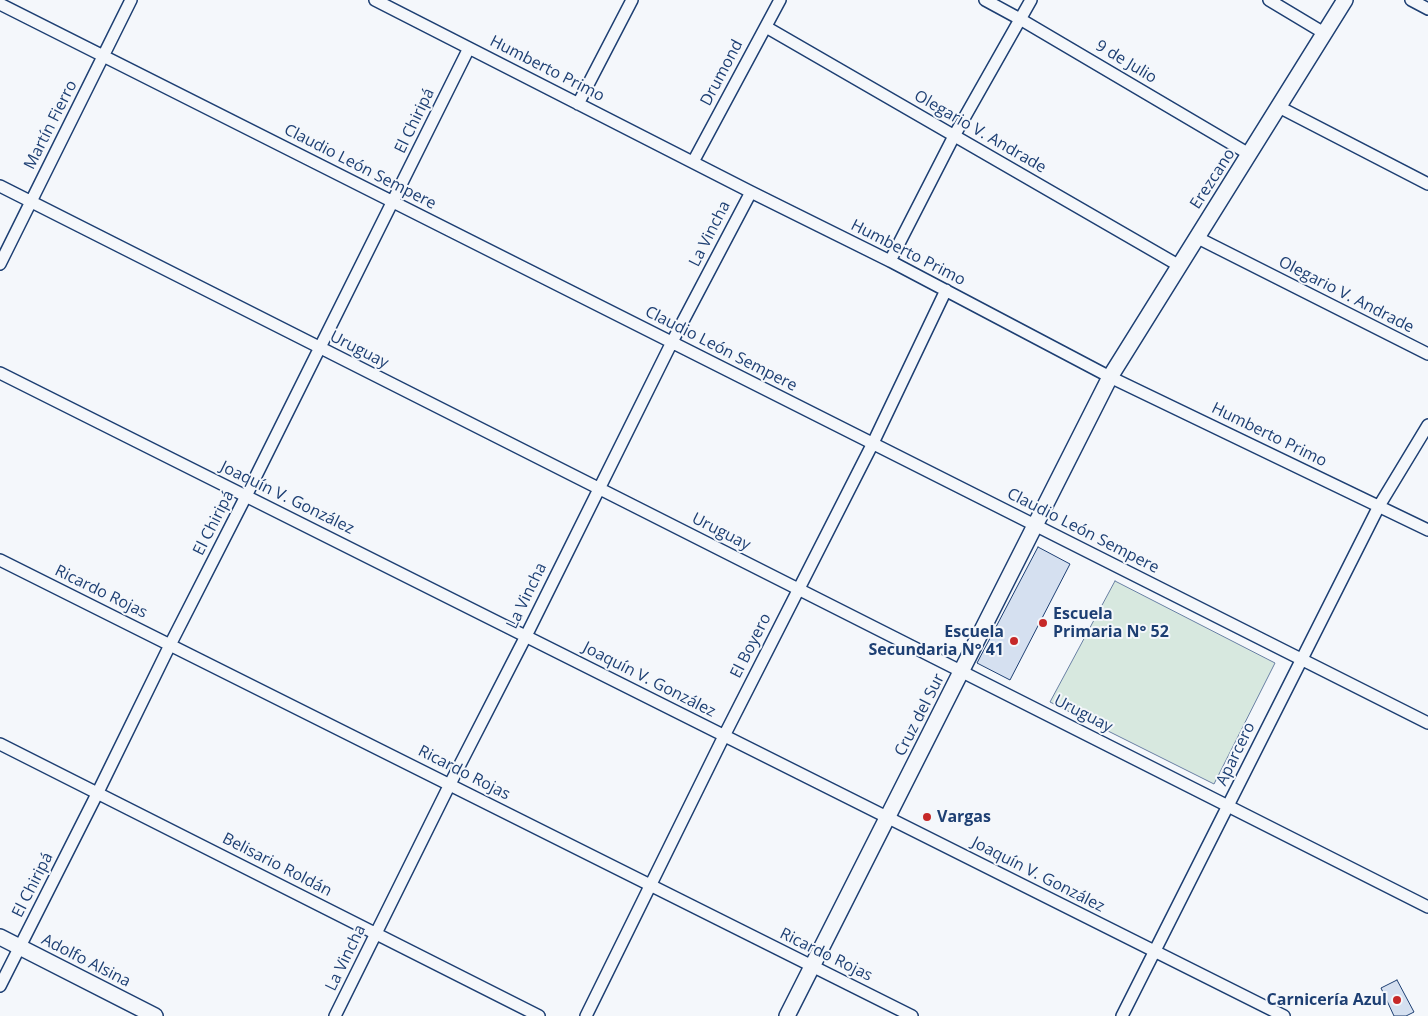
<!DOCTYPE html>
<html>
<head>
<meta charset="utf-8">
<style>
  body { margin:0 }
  canvas { display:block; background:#f4f7fb }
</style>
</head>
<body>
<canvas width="1428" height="1016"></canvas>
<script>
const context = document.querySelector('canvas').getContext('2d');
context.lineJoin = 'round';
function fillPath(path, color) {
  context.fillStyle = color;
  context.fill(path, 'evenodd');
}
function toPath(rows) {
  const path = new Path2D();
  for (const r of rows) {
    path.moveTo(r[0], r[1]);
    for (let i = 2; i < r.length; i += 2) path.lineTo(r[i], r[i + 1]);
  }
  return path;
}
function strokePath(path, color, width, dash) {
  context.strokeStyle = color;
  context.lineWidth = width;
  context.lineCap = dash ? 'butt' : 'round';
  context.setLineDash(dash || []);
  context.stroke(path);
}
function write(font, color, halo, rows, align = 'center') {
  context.font = font + ' "Open Sans",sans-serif';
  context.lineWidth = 4;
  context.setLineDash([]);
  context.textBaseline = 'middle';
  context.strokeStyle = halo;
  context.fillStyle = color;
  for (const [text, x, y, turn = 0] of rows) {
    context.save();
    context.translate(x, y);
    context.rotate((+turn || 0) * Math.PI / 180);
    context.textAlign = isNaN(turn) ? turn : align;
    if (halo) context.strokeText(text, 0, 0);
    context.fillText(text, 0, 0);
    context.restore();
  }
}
const green = toPath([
  [1115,581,1275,663,1214,784,1050,702,1115,581]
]);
const building = toPath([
  [1038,547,1070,564,1010,680,977,663,1038,547],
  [1397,980,1414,1012,1406,1016,1394,1016,1381,988,1397,980]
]);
const minor = toPath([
  [375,0,751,192,890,261,1110,377,1428,530],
  [985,0,1020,19,1249,154],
  [1269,0,1324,33],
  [1411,0,1428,9],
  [0,4,1428,723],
  [766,27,1178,265],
  [578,104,632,0],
  [1279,107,1428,184],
  [693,162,780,0],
  [0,186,1428,907],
  [1196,237,1428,354],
  [890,261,954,136,1031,0],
  [0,264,131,0],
  [0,373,1284,1016],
  [0,560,912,1016],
  [0,744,539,1016],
  [0,986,98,792,170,645,246,496,469,48],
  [335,1016,450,784,526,636,672,342,751,192],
  [586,1016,724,736,873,443,946,290],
  [1122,1016,1379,506,1428,425]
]);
const tertiary = toPath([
  [0,937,155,1016],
  [787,1016,1110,377,1345,0]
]);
const markers = [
  [1043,623,5,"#c62828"],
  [1014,641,5,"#c62828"],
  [927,817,5,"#c62828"],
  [1397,1000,5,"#c62828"]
];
const streetNames = [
  ["9 de Julio",1126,62,31],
  ["Humberto Primo",547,69,27],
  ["Drumond",722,73,-62],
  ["El Chiripá",415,121,-64],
  ["Martín Fierro",51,125,-63],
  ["Olegario V. Andrade",980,132,30],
  ["Claudio León Sempere",360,167,27],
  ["Erezcano",1213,179,-57],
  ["La Vincha",710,234,-63],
  ["Humberto Primo",908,253,27],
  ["Olegario V. Andrade",1346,295,27],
  ["Claudio León Sempere",721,349,27],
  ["Uruguay",359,350,27],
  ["Humberto Primo",1269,435,26],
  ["Joaquín V. González",287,498,26],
  ["El Chiripá",214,523,-63],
  ["Claudio León Sempere",1083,531,27],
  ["Uruguay",721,532,27],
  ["Ricardo Rojas",101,592,26],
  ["La Vincha",527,596,-64],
  ["El Boyero",751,646,-63],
  ["Joaquín V. González",649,680,27],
  ["Uruguay",1083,714,27],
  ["Cruz del Sur",920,715,-63],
  ["Aparcero",1236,754,-64],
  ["Ricardo Rojas",464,773,27],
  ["Belisario Roldán",277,865,27],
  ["Joaquín V. González",1038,875,27],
  ["El Chiripá",33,885,-63],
  ["Ricardo Rojas",826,955,26],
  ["La Vincha",346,958,-64],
  ["Adolfo Alsina",86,961,27]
];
const poiNames = [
  ["Escuela",1053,614],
  ["Primaria N° 52",1053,632],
  ["Escuela",1004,632,"right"],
  ["Secundaria N° 41",1004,650,"right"],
  ["Vargas",937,817],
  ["Carnicería Azul",1387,1000,"right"]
];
fillPath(green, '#d7e8df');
strokePath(green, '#687fa3', 1);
fillPath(building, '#d5e0f0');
strokePath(building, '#1d3f73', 1);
strokePath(minor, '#1d3f73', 14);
strokePath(tertiary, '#1d3f73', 18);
strokePath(minor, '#f4f7fb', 11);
strokePath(tertiary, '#f4f7fb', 15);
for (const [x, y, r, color] of markers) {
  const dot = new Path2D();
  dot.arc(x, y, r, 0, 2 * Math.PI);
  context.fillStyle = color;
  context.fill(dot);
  strokePath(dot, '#f4f7fb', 2);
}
write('16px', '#1d3f73', '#f4f7fb', streetNames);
write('bold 16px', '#1d3f73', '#f4f7fb', poiNames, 'left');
</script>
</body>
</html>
